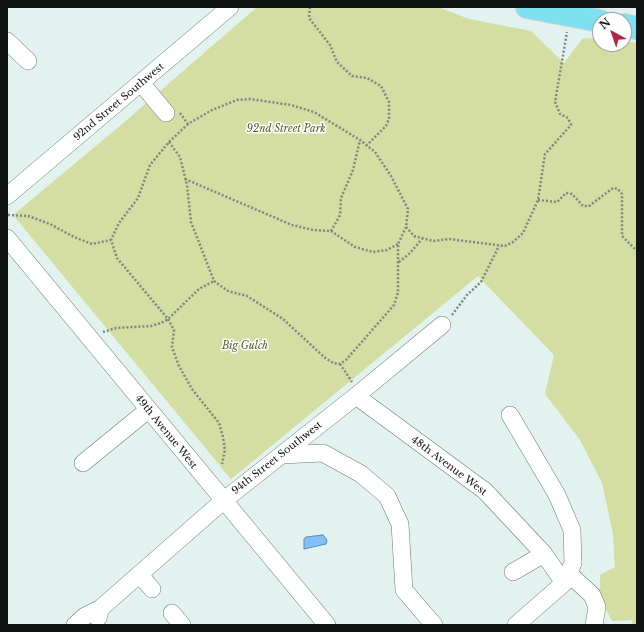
<!DOCTYPE html>
<html>
<head>
<meta charset="utf-8">
<style>
  body { margin:0 }
  #map { position:relative; width:644px; height:632px; overflow:hidden; background:#e2f2ee; font-family:"Libre Baskerville",serif }
  canvas { display:block }
  .frame { position:absolute; inset:0; border:8px solid #0f1413; pointer-events:none }
  .north { position:absolute; left:592px; top:12px; width:40px; height:40px; box-sizing:border-box; background:#fff; border:1px solid #9fa1a1; border-radius:50%; rotate:320deg; font-size:11px; font-weight:700; line-height:16px; text-align:center; color:#0f1413 }
  .north::after { content:''; display:block; margin:auto; width:14px; height:18px; background:#b62442; clip-path:polygon(50% 0,100% 100%,50% 72%,0 100%) }
</style>
</head>
<body>
<div id="map">
<canvas width="644" height="632"></canvas>
<div class="frame"></div>
<div class="north">N</div>
</div>
<script>
const context = document.querySelector('canvas').getContext('2d');
context.lineJoin = 'round';
function fillPath(path, color) {
  context.fillStyle = color;
  context.fill(path, 'evenodd');
}
function toPath(rows) {
  const path = new Path2D();
  for (const r of rows) {
    path.moveTo(r[0], r[1]);
    for (let i = 2; i < r.length; i += 2) path.lineTo(r[i], r[i + 1]);
  }
  return path;
}
function strokePath(path, color, width, dash) {
  context.strokeStyle = color;
  context.lineWidth = width;
  context.lineCap = dash ? 'butt' : 'round';
  context.setLineDash(dash || []);
  context.stroke(path);
}
function write(font, color, halo, rows, align = 'center') {
  context.font = font + ' "Libre Baskerville",serif';
  context.lineWidth = 3;
  context.setLineDash([]);
  context.textBaseline = 'middle';
  context.strokeStyle = halo;
  context.fillStyle = color;
  for (const [text, x, y, turn = 0] of rows) {
    context.save();
    context.translate(x, y);
    context.rotate((+turn || 0) * Math.PI / 180);
    context.textAlign = isNaN(turn) ? turn : align;
    if (halo) context.strokeText(text, 0, 0);
    context.fillText(text, 0, 0);
    context.restore();
  }
}
const green = toPath([
  [257,7,438,7,469,19,531,31,564,63,583,38,600,39,600,44,624,44,624,41,637,43,637,625,631,625,633,620,612,621,600,598,600,575,615,567,613,534,602,483,580,440,545,394,554,355,478,276,231,479,13,215,121,125]
]);
const water = toPath([
  [323,535,327,540,326,544,304,549,304,539,306,537,323,535]
]);
const path = toPath([
  [310,7,309,18,330,45,337,62,352,76,367,78,381,86,389,102,389,119,386,126,367,145],
  [180,113,188,124,212,110,237,100,250,99,291,105,314,112,360,140,375,152,391,176,408,209,406,227,414,236,433,241,450,239,505,246,513,242,523,233,538,200,545,154,571,125,568,118,560,114,555,102,567,32],
  [188,124,169,142,150,165,138,198,119,223,111,240,117,258,168,319,174,330,172,347,179,366,192,389,219,423,223,437,225,450,222,464],
  [169,142,180,157,187,185,191,222,214,281,228,291,247,296,283,319,324,357,333,363,340,364,346,360,394,305,398,292,398,244,406,227],
  [185,179,292,225,313,230,331,231,355,247,373,252,387,250,398,244],
  [538,200,557,202,566,193,572,194,583,206,589,206,613,188,618,189,622,194,622,236,637,251],
  [8,215,28,216,50,224,74,237,92,244,111,240],
  [331,231,340,215,341,198,353,170,360,140],
  [399,262,410,253,422,239],
  [452,315,467,295,481,282,499,246],
  [103,332,116,328,151,326,161,323,168,319,199,289,214,281],
  [340,364,352,382]
]);
const minor = toPath([
  [7,41,28,61],
  [141,83,166,113],
  [7,196,230,7],
  [7,238,327,625],
  [356,396,485,491,544,554,564,583],
  [510,415,557,495,572,530,573,563,564,583,516,625],
  [282,455,323,453,361,474,387,496,400,524,404,590,434,625],
  [83,463,148,410],
  [513,572,544,554],
  [568,573,592,595,597,607,594,625],
  [140,575,152,589],
  [172,613,182,625],
  [98,618,101,608,223,501,356,396,442,325],
  [75,625,85,616,101,608]
]);
const major = toPath([
  [527,7,600,21],
  [624,25,637,28]
]);
const streetNames = [
  ["92nd Street Southwest",119,102,-40],
  ["49th Avenue West",166,432,51],
  ["94th Street Southwest",277,458,-38],
  ["48th Avenue West",449,466,37]
];
const parkNames = [
  ["92nd Street Park",286,129],
  ["Big Gulch",245,346]
];
fillPath(green, '#d4dda2');
fillPath(water, '#83c0fa');
strokePath(water, '#608cb5', 1);
strokePath(minor, '#6b7976', 18);
strokePath(major, '#cfd0d0', 24);
strokePath(path, '#7d8885', 2.5, [2, 2]);
strokePath(minor, '#fff', 17);
strokePath(major, '#7fe0f2', 22);
write('10px', '#0f1413', '#fff', streetNames);
write('italic 10px', '#545b21', '#fff', parkNames);
</script>
</body>
</html>
